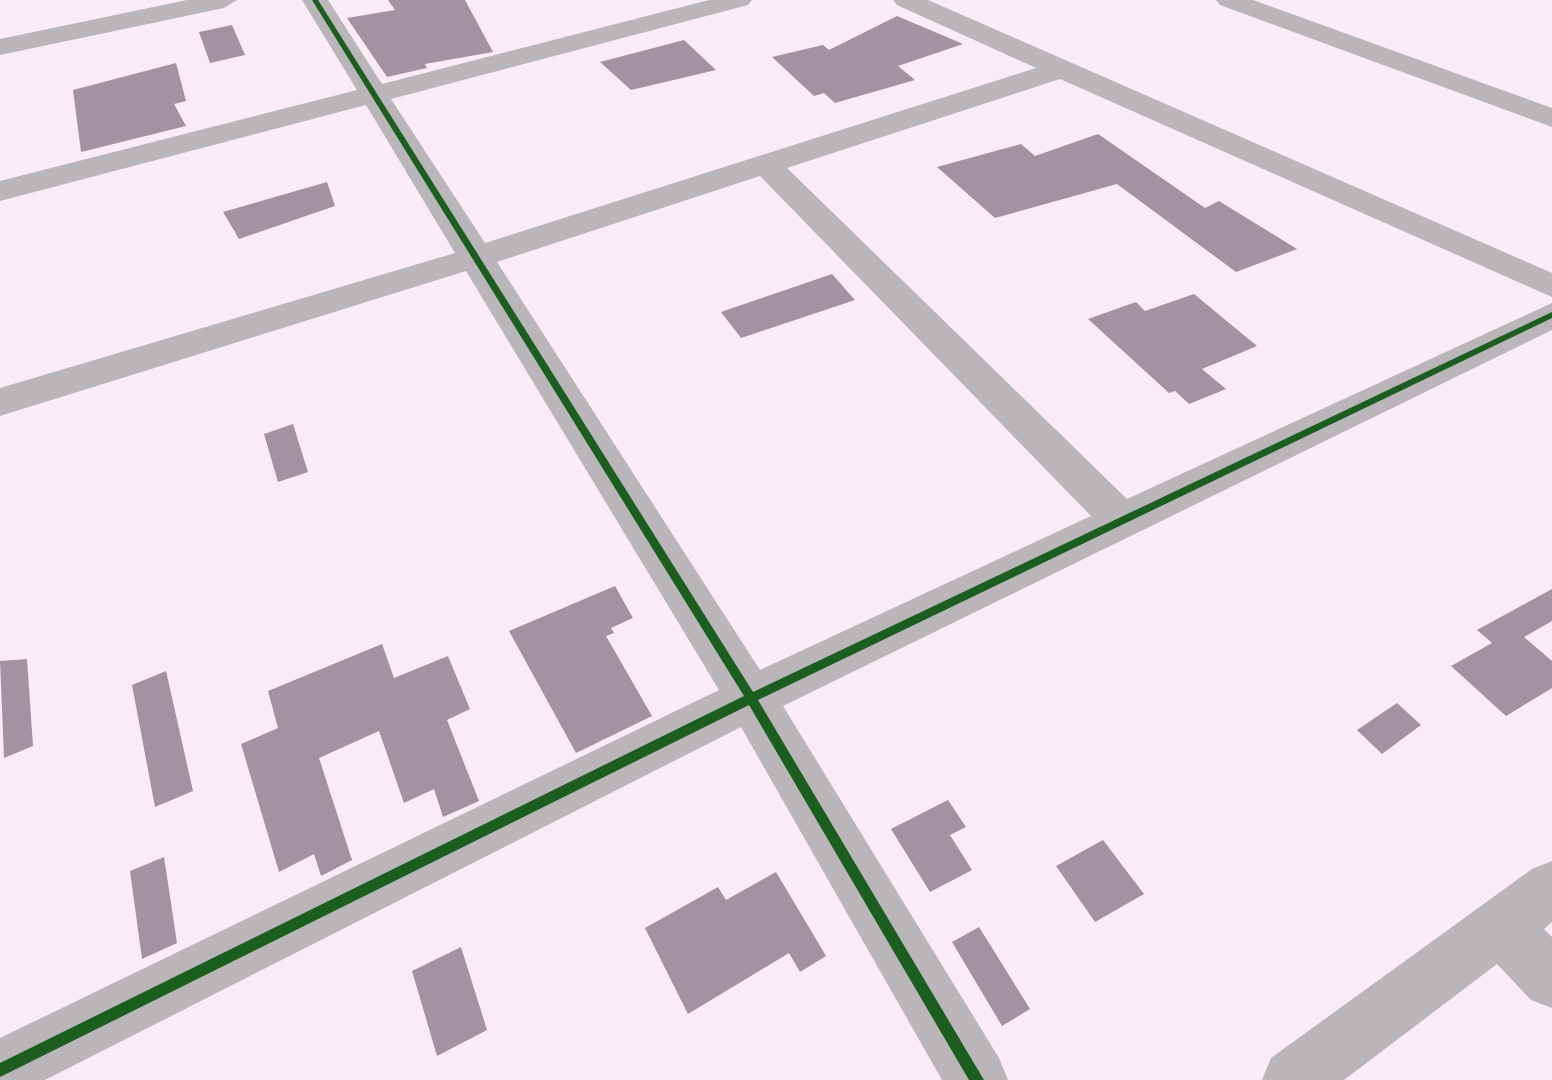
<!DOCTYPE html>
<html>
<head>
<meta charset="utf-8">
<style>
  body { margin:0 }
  canvas { display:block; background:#f9ecf5 }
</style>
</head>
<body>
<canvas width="1552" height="1080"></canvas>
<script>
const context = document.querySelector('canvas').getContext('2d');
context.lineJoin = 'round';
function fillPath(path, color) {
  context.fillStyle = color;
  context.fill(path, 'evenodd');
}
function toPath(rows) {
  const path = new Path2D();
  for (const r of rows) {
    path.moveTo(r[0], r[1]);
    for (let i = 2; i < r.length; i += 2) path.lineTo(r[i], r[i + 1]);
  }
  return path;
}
const building = toPath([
  [388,0,465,0,493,52,425,64,427,68,387,77,347,18,395,10],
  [897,16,963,44,898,66,915,80,835,103,824,93,814,96,772,57,823,45,829,50],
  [232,25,245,55,210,63,199,32],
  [684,40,716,70,631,90,600,62],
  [176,63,186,101,174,104,186,126,81,152,73,90],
  [1098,134,1205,208,1219,201,1297,249,1236,272,1117,184,995,218,937,167,1021,144,1035,156],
  [327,182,335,206,239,239,223,212],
  [832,274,855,300,741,338,721,312],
  [1194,294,1257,346,1202,369,1226,389,1189,404,1175,391,1169,393,1088,319,1136,302,1145,311],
  [293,424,308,472,278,482,264,434],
  [615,586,633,618,611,628,614,633,606,636,652,716,576,753,509,631],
  [1552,589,1552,621,1524,637,1552,661,1552,688,1506,716,1451,666,1492,643,1477,630],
  [382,644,394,678,448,656,470,709,447,720,479,801,443,817,434,789,404,803,379,731,319,758,352,860,321,876,314,854,279,872,241,744,278,728,268,691],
  [27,659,33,746,4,758,0,661],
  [166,671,193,791,155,807,132,685],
  [1397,703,1421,725,1382,754,1357,730],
  [948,800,966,827,950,835,972,870,930,892,891,829],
  [1103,840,1144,894,1095,922,1056,866],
  [164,857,177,943,142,959,130,871],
  [776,872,826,956,800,972,789,953,688,1014,645,928,718,887,726,900],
  [979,927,1030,1009,1002,1026,952,942],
  [461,947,487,1030,437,1056,412,971]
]);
const minor = toPath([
  [187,0,237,0,224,8,0,55,0,39,187,0],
  [302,0,328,0,382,84,709,0,752,0,748,5,391,99,485,243,1036,68,897,5,893,0,928,0,1552,273,1552,297,1060,79,787,168,1127,499,1552,303,1552,330,783,706,999,1058,1008,1080,942,1080,741,727,45,1080,0,1080,0,1038,719,690,466,271,0,416,0,388,455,253,366,105,0,201,0,181,357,90,302,0],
  [760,176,1091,516,760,670,497,262,760,176],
  [1216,0,1253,0,1552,108,1552,127,1220,5,1216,0],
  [1552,861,1552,922,1544,929,1552,937,1552,1008,1531,1000,1497,964,1344,1080,1262,1080,1271,1058,1532,869,1552,861]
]);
const cycleway = toPath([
  [312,0,318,0,753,692,1552,312,1552,318,758,700,984,1080,969,1080,749,705,0,1077,0,1063,744,696,312,0]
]);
fillPath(building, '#a3929f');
fillPath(minor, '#b9b5b8');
fillPath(cycleway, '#1b5e20');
</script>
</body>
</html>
